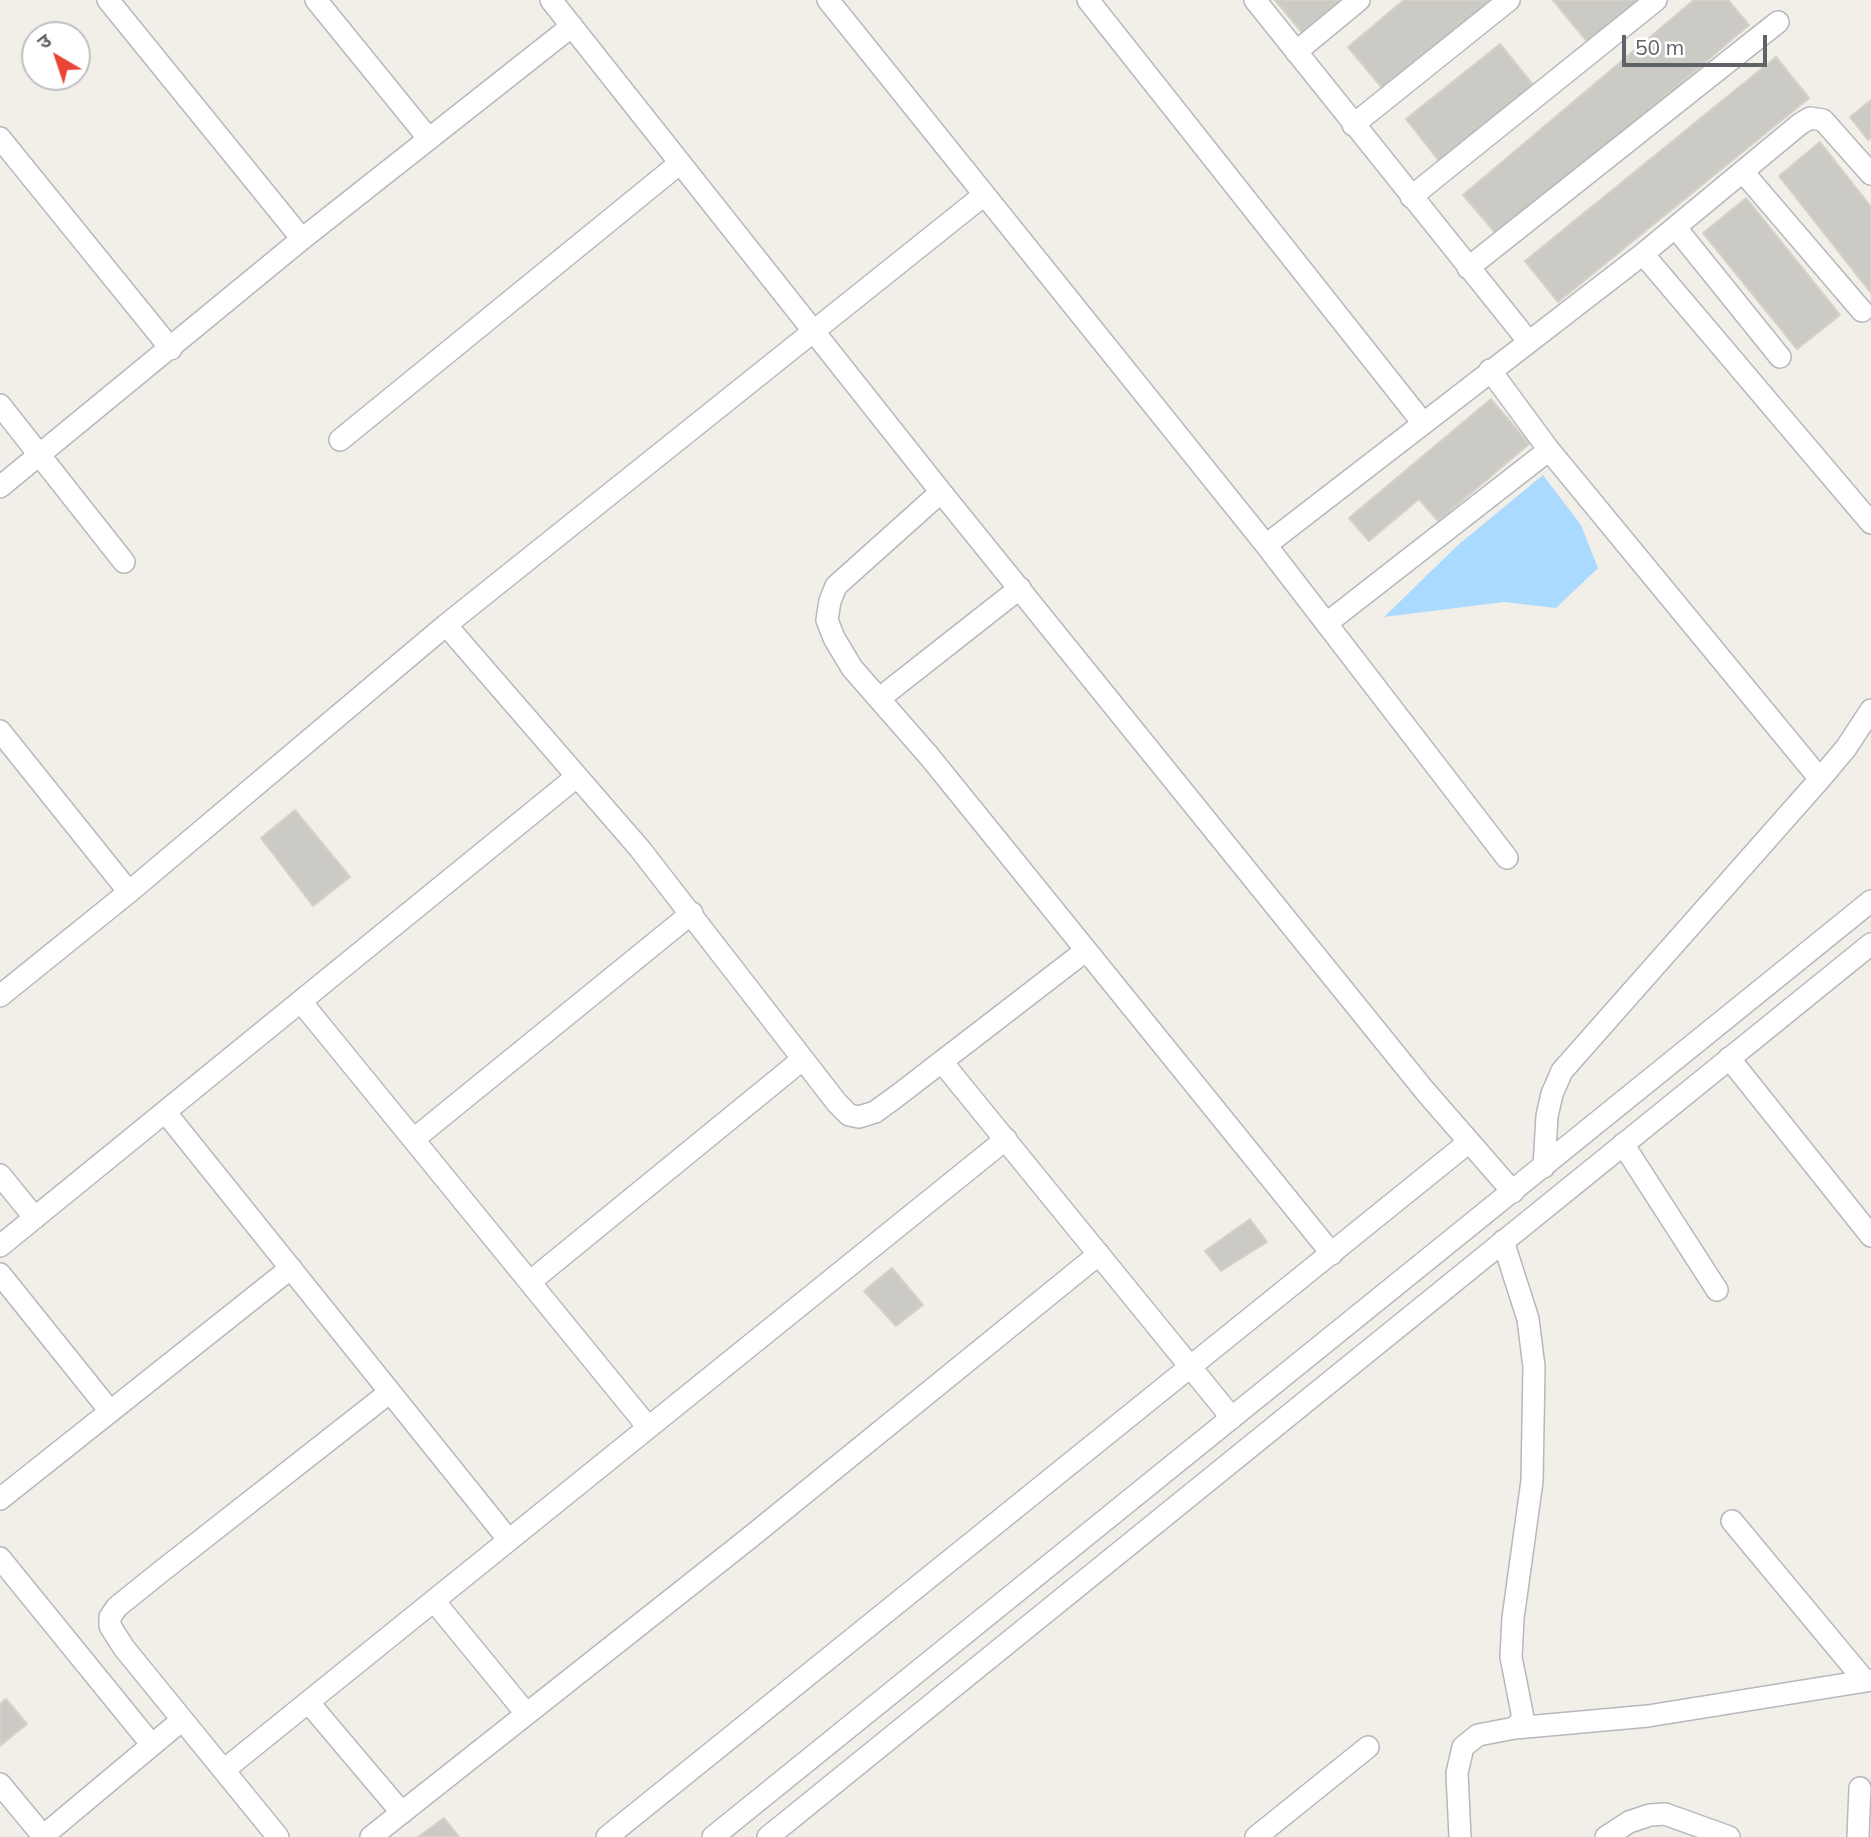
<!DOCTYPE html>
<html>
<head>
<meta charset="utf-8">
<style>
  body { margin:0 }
  #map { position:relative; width:1871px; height:1837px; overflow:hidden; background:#f1efe8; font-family:Mulish,"Noto Sans Devanagari",sans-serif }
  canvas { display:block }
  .north { position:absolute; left:21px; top:21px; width:70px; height:70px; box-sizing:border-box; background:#fff; border:2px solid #bfc1c3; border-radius:50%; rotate:321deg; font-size:19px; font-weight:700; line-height:28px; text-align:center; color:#5f6368 }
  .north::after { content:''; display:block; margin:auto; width:24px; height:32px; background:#ea4335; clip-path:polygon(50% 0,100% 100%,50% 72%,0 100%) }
  .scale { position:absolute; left:1622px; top:35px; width:145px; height:32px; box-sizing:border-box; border:4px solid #5f6368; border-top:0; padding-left:9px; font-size:21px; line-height:24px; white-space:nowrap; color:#5f6368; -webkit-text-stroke:5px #fff; paint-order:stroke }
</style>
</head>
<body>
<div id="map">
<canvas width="1871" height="1837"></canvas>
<div class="north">उ</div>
<div class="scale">50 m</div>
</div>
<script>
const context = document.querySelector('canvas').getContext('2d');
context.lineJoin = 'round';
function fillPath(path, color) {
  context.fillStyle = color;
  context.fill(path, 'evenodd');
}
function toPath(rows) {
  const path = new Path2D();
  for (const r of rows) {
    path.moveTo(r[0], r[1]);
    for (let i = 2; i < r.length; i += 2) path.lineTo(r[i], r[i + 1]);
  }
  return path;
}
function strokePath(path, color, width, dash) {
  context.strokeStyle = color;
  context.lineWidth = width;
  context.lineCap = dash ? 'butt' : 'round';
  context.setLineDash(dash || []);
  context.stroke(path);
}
const water = toPath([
  [1543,475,1581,525,1598,568,1556,608,1504,602,1384,617,1458,545]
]);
const building = toPath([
  [1275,0,1345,0,1305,36,1275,0],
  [1404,0,1491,0,1384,90,1348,47,1404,0],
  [1553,0,1643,0,1589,44,1553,0],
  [1694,0,1728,0,1749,25,1499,237,1463,195,1694,0],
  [1500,44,1534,86,1439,161,1406,119,1500,44],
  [1776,57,1809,98,1558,302,1525,261,1776,57],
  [1871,100,1871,137,1868,140,1850,117,1871,100],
  [1820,142,1871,207,1871,293,1779,176,1820,142],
  [1746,198,1840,315,1797,349,1703,233,1746,198],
  [1491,399,1529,444,1438,521,1419,499,1369,541,1349,518,1491,399],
  [295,810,350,877,313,906,261,838,295,810],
  [1250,1219,1267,1242,1221,1271,1205,1251,1250,1219],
  [892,1268,923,1305,896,1326,864,1291,892,1268],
  [6,1699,27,1724,0,1746,0,1704,6,1699],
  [444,1818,459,1837,418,1837,444,1818]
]);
const minor = toPath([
  [108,0,302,239],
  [316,0,429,139],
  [551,0,941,492,1425,1091,1513,1192],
  [828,0,1266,545,1507,858],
  [1088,0,1423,423],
  [1255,0,1529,342],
  [1296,52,1359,0],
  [1353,125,1509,0],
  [0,138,171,349],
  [1743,172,1862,311],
  [1411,197,1656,0],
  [1676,228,1780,357],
  [1643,254,1871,523],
  [1468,268,1778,22],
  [1490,370,1549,450,1820,779],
  [0,405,124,562],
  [340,440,680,163],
  [0,487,302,239,572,26],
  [941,492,836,586,830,601,827,620,834,638,852,668,929,756,1332,1254],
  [1266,545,1643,254,1800,124,1810,118,1823,120,1871,174],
  [1327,623,1549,450],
  [446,625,640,849,837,1103,849,1115,859,1117,875,1112,897,1096,1084,952],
  [880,698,1020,588],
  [0,731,129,892],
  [0,996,129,892,446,625,984,195],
  [302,1003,648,1427],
  [1729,1058,1871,1236],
  [942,1062,1232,1418],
  [166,1113,508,1539],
  [414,1139,692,913],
  [1623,1144,1717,1290],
  [1544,1167,1547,1116,1552,1094,1562,1071,1820,779,1846,748,1871,710],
  [0,1175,35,1218],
  [0,1246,575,778],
  [0,1274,110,1411],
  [531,1281,803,1059],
  [0,1499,291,1268],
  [1732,1521,1865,1681],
  [0,1558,152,1745],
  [434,1601,525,1712],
  [309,1703,402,1813],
  [1515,1728,1648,1716,1871,1680],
  [224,1770,1006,1139],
  [0,1784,43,1836],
  [42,1837,182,1720],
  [278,1837,124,1648,110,1626,110,1617,117,1607,158,1574,390,1392],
  [371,1837,748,1539,1099,1254],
  [607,1837,1469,1142],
  [713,1837,1871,901],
  [768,1837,1871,944],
  [1256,1837,1368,1747],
  [1460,1837,1457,1773,1463,1747,1478,1735,1515,1728,1523,1718,1511,1657,1513,1618,1532,1481,1534,1367,1528,1319,1503,1241],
  [1606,1837,1629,1822,1650,1815,1665,1814,1729,1837],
  [1858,1837,1860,1788]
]);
fillPath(water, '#aadaff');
fillPath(building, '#cccac5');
strokePath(building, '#d6d1c6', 2);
strokePath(minor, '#b5b8bc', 24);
strokePath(minor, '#fff', 21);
</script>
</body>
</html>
